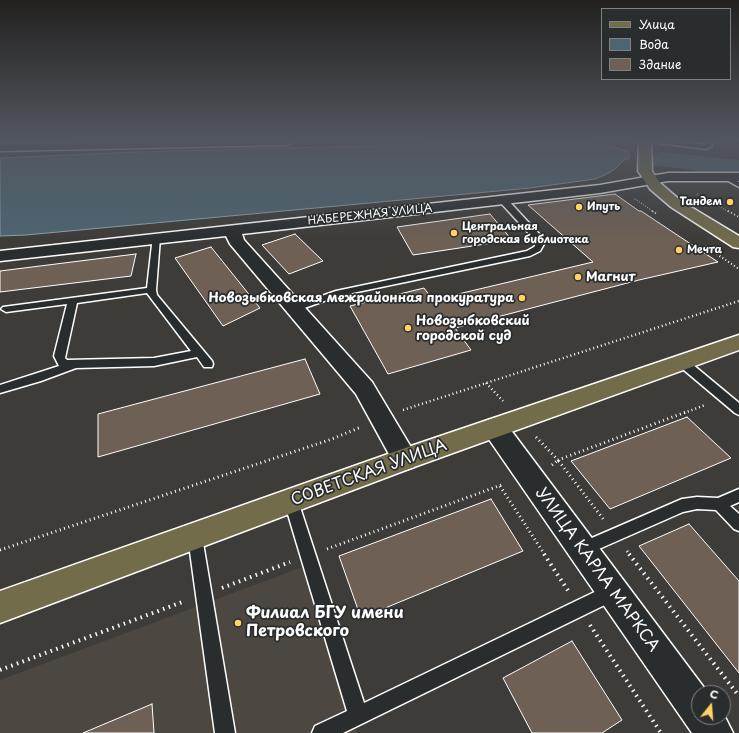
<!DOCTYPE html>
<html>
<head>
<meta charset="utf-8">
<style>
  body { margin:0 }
  #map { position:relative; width:739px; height:733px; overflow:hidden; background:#3e3c39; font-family:"Playpen Sans",sans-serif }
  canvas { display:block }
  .legend { position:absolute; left:601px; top:8px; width:130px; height:72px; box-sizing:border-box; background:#2a2d2e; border:1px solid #7f8182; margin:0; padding:5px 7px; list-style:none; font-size:12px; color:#fff }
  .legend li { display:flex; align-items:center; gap:8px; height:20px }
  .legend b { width:20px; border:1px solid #7f8182 }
  .north { position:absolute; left:691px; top:685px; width:40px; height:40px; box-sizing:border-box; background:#2a2d2e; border:1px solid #7f8182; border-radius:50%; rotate:17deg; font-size:11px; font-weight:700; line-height:16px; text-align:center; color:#fff }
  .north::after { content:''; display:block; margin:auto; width:14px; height:18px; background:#ffd166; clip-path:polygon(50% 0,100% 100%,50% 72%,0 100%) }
</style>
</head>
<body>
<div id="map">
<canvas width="739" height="733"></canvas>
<ul class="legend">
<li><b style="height:5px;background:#726c4b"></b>Улица</li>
<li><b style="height:11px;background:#4d6571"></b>Вода</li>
<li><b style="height:11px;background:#6e6054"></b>Здание</li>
</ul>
<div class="north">С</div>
</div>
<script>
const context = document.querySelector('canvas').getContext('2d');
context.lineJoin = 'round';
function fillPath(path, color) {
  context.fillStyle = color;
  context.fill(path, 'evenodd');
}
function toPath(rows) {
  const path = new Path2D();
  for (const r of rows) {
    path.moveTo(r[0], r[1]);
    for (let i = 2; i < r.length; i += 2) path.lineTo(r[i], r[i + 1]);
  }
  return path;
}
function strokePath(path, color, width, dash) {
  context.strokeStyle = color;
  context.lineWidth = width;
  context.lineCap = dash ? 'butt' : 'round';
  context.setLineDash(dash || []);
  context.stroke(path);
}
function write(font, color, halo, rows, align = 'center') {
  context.font = font + ' "Playpen Sans",sans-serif';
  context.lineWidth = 3.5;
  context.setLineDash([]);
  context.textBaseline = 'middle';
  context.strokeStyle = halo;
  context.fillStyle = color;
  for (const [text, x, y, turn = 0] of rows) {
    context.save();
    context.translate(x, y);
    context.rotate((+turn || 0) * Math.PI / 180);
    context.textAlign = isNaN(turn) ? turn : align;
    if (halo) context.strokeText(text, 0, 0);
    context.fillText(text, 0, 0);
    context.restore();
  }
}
const built = toPath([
  [305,566,357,733,0,733,0,680]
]);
const water = toPath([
  [508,142,559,142,608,145,629,152,629,159,625,159,615,169,605,175,595,179,530,188,26,235,0,236,0,158,136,152,508,142]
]);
const river = toPath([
  [662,152,739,160,739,176,653,165,649,160,653,155,662,152]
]);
const building = toPath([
  [615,194,639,211,641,211,718,262,639,280,455,328,471,350,388,374,350,306,424,288,433,300,593,262,528,205,615,194],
  [490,214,512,240,413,255,397,227,490,214],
  [295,234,323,261,289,274,262,245,295,234],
  [211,247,260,308,223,326,175,258,211,247],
  [136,254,131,276,0,292,0,271,136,254],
  [305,359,320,394,98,457,98,414,305,359],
  [687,417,731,458,610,509,571,461,687,417],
  [491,499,523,551,361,618,339,556,491,499],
  [689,524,739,581,739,673,639,546,689,524],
  [572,641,622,720,602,733,532,733,503,678,572,641],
  [152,704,154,733,83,733,152,704]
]);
const pathFar4 = toPath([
  [697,194,729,212],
  [635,199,654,212]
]);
const pathFar3 = toPath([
  [652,211,657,214],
  [728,211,739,217],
  [705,246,739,269]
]);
const pathFar2 = toPath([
  [486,383,503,401],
  [403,410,739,301],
  [684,413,705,405]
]);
const pathFar1 = toPath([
  [536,437,558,460,686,412],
  [552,465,558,460,604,520],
  [500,486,545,555],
  [327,549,504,484],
  [0,550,332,439,361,427],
  [627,551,630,555]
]);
const path = toPath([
  [544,554,569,592],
  [629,554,739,696],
  [222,588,290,562],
  [590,625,661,733],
  [0,670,185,601]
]);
const lane = toPath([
  [656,141,671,141,706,145,705,141,711,141,712,146,706,149,659,143,656,141],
  [723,174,739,182,739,187,721,177,720,176,723,174],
  [500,198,506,198,541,236,544,244,540,251,530,256,338,296,296,311,291,308,293,306,336,291,527,251,534,247,536,244,534,239,500,202,500,198],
  [153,236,156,236,160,238,156,290,157,295,212,361,213,364,212,367,204,367,197,357,154,366,76,368,41,381,0,393,0,385,59,366,54,356,67,304,6,312,1,309,3,307,147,288,153,236],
  [147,293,191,351,154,358,67,360,65,358,77,303,147,293],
  [682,358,686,359,739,403,739,415,735,413,678,365,677,362,678,359,682,358],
  [739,489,739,502,730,506,739,514,739,531,734,529,716,510,697,509,683,512,583,556,578,554,575,549,578,544,682,499,697,497,718,498,739,489],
  [291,495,296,496,298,501,364,703,607,586,613,584,619,586,621,592,619,598,343,733,312,733,315,726,347,711,284,501,286,496,291,495],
  [195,530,200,532,202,537,235,733,215,733,188,537,190,532,195,530]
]);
const street = toPath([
  [125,141,291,141,289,144,285,145,0,151,0,143,125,141],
  [638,141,651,141,649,144,645,145,640,144,638,141],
  [668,173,739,173,739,181,668,181,600,193,242,234,244,240,372,382,418,459,414,467,405,470,396,467,356,394,230,244,226,236,0,261,0,251,600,185,668,173],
  [495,418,504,421,708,693,699,693,699,717,723,717,723,713,733,733,692,733,486,435,483,428,486,421,495,418]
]);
const primary = toPath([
  [639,141,651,141,652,171,660,183,681,201,739,236,739,248,733,247,671,207,650,189,638,171,639,141],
  [739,335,739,350,414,467,0,623,0,591,405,448,739,335]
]);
const markers = [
  [730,202,4,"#ffd166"],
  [579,207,4,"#ffd166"],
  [454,233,4,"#ffd166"],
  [679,250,4,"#ffd166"],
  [578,277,4,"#ffd166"],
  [522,298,4,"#ffd166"],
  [408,328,4,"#ffd166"],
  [238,623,4,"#ffd166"]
];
const farPoinames = [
  ["Тандем",722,202,"right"],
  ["Ипуть",587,207],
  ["Центральная",462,227],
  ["городская библиотека",462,240],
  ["Мечта",687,250]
];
const farStreetnames = [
  ["НАБЕРЕЖНАЯ УЛИЦА",370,215,-6]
];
const poiNames = [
  ["Магнит",586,277],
  ["Новозыбковская межрайонная прокуратура",514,298,"right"],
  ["Новозыбковский",416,321],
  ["городской суд",416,336]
];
const nearStreetnames = [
  ["СОВЕТСКАЯ УЛИЦА",369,473,-20],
  ["УЛИЦА КАРЛА МАРКСА",597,570,54]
];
const nearPoinames = [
  ["Филиал БГУ имени",246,614],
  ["Петровского",246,632]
];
fillPath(built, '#4c4741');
fillPath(water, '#4d6571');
strokePath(water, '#94a3aa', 1);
fillPath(river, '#4d6571');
fillPath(building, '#6e6054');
strokePath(building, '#fff', 1);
strokePath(lane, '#fff', 3);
strokePath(street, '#fff', 3);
strokePath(primary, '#fff', 3);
strokePath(pathFar4, '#fff', 1.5, [0.5, 2]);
strokePath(pathFar3, '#fff', 2, [1, 2.5]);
strokePath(pathFar2, '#fff', 2.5, [1, 3]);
strokePath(pathFar1, '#fff', 3, [1, 3.5]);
strokePath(path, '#fff', 4, [1.5, 4.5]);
fillPath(lane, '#2a2d2e');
fillPath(street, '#2a2d2e');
fillPath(primary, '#726c4b');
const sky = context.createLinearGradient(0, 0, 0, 243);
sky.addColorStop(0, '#22211f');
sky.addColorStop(0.58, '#52565f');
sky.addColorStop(1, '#52565f00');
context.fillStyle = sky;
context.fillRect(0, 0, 739, 243);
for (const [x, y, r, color] of markers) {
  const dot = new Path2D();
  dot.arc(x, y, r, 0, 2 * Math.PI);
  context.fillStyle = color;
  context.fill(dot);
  strokePath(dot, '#2a2d2e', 1.5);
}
write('bold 11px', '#fff', '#2a2d2e', farPoinames, 'left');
write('11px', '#fff', '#2a2d2e', farStreetnames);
write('bold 13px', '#fff', '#2a2d2e', poiNames, 'left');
write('16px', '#fff', '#2a2d2e', nearStreetnames);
write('bold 16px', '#fff', '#2a2d2e', nearPoinames, 'left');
</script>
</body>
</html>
